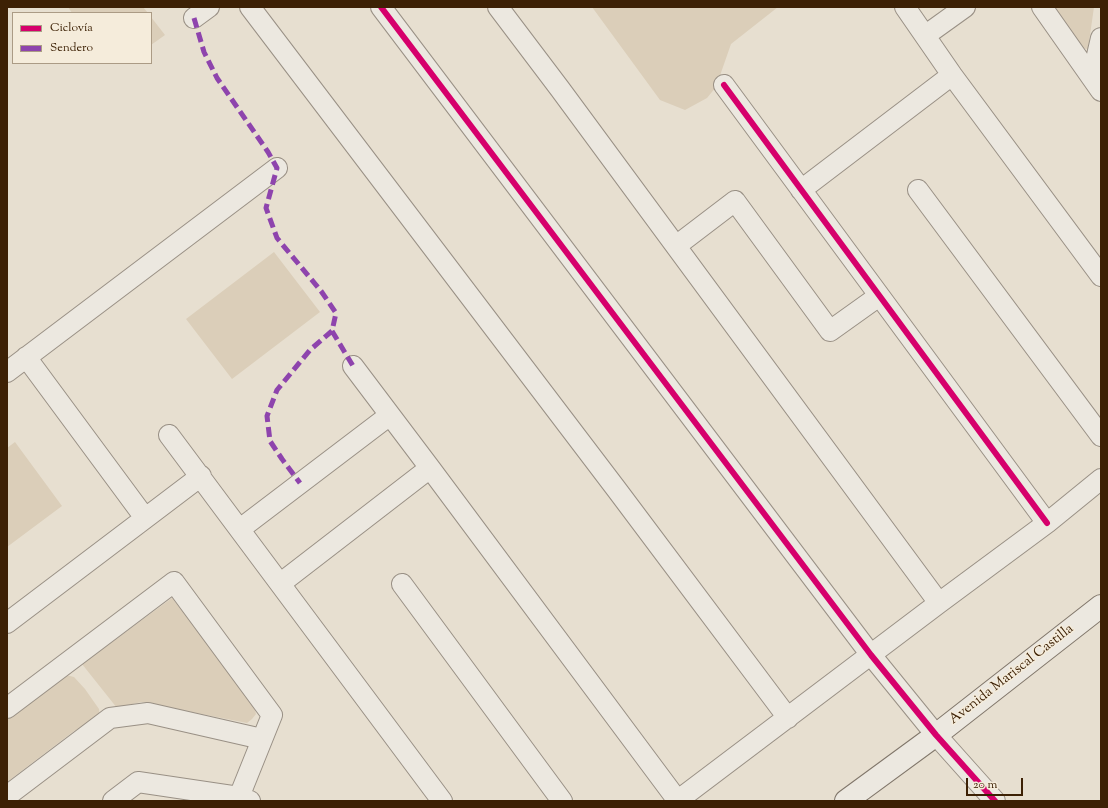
<!DOCTYPE html>
<html>
<head>
<meta charset="utf-8">
<style>
  body { margin:0 }
  #map { position:relative; width:1108px; height:808px; overflow:hidden; background:#e7dfd0; font-family:"Sorts Mill Goudy",serif }
  canvas { display:block }
  .frame { position:absolute; inset:0; border:8px solid #3d2105; pointer-events:none }
  .legend { position:absolute; left:12px; top:12px; width:140px; height:52px; box-sizing:border-box; background:#f5ecdb; border:1px solid #ab9b85; margin:0; padding:5px 7px; list-style:none; font-size:12px; color:#3d2105 }
  .legend li { display:flex; align-items:center; gap:8px; height:20px }
  .legend b { width:20px; border:1px solid #ab9b85 }
  .scale { position:absolute; left:966px; top:778px; width:57px; height:18px; box-sizing:border-box; border:2px solid #3d2105; border-top:0; padding-left:5px; font-size:12px; line-height:14px; white-space:nowrap; color:#3d2105; -webkit-text-stroke:3px #f5ecdb; paint-order:stroke }
</style>
</head>
<body>
<div id="map">
<canvas width="1108" height="808"></canvas>
<div class="frame"></div>
<ul class="legend">
<li><b style="height:5px;background:#d6006c"></b>Ciclovía</li>
<li><b style="height:5px;background:#8e44ad"></b>Sendero</li>
</ul>
<div class="scale">20 m</div>
</div>
<script>
const context = document.querySelector('canvas').getContext('2d');
context.lineJoin = 'round';
function fillPath(path, color) {
  context.fillStyle = color;
  context.fill(path, 'evenodd');
}
function toPath(rows) {
  const path = new Path2D();
  for (const r of rows) {
    path.moveTo(r[0], r[1]);
    for (let i = 2; i < r.length; i += 2) path.lineTo(r[i], r[i + 1]);
  }
  return path;
}
function strokePath(path, color, width, dash) {
  context.strokeStyle = color;
  context.lineWidth = width;
  context.lineCap = dash ? 'butt' : 'round';
  context.setLineDash(dash || []);
  context.stroke(path);
}
function write(font, color, halo, rows, align = 'center') {
  context.font = font + ' "Sorts Mill Goudy",serif';
  context.lineWidth = 3;
  context.setLineDash([]);
  context.textBaseline = 'middle';
  context.strokeStyle = halo;
  context.fillStyle = color;
  for (const [text, x, y, turn = 0] of rows) {
    context.save();
    context.translate(x, y);
    context.rotate((+turn || 0) * Math.PI / 180);
    context.textAlign = isNaN(turn) ? turn : align;
    if (halo) context.strokeText(text, 0, 0);
    context.fillText(text, 0, 0);
    context.restore();
  }
}
const green = toPath([
  [68,7,143,7,148,13,72,13],
  [592,7,778,7,731,44,716,87,707,98,685,110,660,100],
  [1048,7,1094,7,1088,49,1079,48],
  [151,17,165,35,151,45],
  [274,252,320,312,232,379,186,319],
  [15,442,62,506,7,547,7,448],
  [172,598,253,703,256,714,252,719,247,723,141,702,117,708,82,664],
  [66,675,74,677,85,689,99,709,100,718,74,731,7,782,7,720]
]);
const street = toPath([
  [250,7,617,490,788,718],
  [381,7,871,655,936,735,995,801],
  [498,7,560,89,939,603],
  [905,7,952,75,1101,276],
  [1042,7,1101,91],
  [194,18,209,7],
  [926,35,965,7],
  [1092,77,1101,38],
  [724,85,1047,523],
  [801,190,952,75],
  [918,190,1101,436],
  [676,246,735,201,830,331,879,296],
  [26,357,145,518],
  [353,366,430,468,678,801],
  [7,372,277,168],
  [169,435,442,801],
  [240,529,390,415],
  [281,583,430,468],
  [402,584,562,801],
  [7,623,201,476],
  [7,708,174,582,272,715,239,797],
  [7,796,110,718,148,713,262,739],
  [113,801,138,782,239,797,250,801],
  [677,801,939,603,1047,523,1101,479]
]);
const secondary = toPath([
  [846,801,936,735,1101,606]
]);
const quiet = toPath([
  [194,18,204,52,217,78,268,152,277,168,266,208,277,238,321,291,336,313,332,331,310,350,277,390,267,416,270,441,282,459,300,483],
  [332,331,353,366]
]);
const cycleway = toPath([
  [381,7,871,655,936,735,995,801],
  [724,85,1047,523]
]);
const streetNames = [
  ["Avenida Mariscal Castilla",1012,675,-38]
];
fillPath(green, '#dbceb9');
strokePath(street, '#999085', 22);
strokePath(secondary, '#80766a', 24);
strokePath(street, '#ece8e0', 20);
strokePath(secondary, '#ece8e0', 22);
strokePath(quiet, '#8e44ad', 5, [10, 5]);
strokePath(cycleway, '#d6006c', 6);
write('14px', '#3d2105', '#f5ecdb', streetNames);
</script>
</body>
</html>
